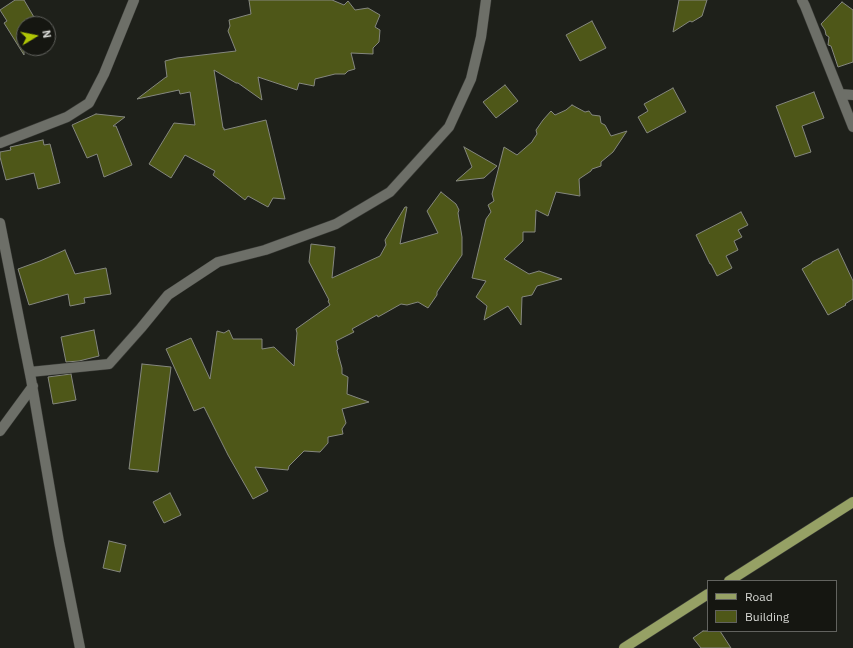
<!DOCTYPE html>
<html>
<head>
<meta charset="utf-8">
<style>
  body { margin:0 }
  #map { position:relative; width:853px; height:648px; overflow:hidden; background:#1e201a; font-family:"IBM Plex Sans",sans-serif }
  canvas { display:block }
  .legend { position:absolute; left:707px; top:580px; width:130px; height:52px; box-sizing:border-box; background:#151611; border:1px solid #62635f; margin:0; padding:5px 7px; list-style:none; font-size:12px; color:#d6d7d3 }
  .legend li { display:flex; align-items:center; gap:8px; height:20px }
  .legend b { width:20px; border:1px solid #62635f }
  .north { position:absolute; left:16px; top:16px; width:40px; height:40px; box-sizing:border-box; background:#151611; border:1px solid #62635f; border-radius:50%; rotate:80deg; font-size:11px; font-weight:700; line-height:16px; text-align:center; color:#d6d7d3 }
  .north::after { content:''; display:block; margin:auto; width:14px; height:18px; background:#afc506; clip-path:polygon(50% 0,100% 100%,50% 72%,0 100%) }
</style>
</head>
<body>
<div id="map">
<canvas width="853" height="648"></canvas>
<ul class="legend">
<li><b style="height:5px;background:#96a165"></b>Road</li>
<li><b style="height:11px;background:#4e5718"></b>Building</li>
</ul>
<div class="north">N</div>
</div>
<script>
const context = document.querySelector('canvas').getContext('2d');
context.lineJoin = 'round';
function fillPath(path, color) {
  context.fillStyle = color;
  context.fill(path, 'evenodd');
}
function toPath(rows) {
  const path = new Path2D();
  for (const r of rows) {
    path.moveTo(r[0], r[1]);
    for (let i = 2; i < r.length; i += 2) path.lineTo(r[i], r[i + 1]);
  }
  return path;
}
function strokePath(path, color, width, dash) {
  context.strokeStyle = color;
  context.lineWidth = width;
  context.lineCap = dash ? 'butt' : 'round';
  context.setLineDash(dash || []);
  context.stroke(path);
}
const building = toPath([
  [15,0,24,0,38,24,24,24,24,55,4,23,7,21,0,10,15,0],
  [249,0,332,0,344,5,348,1,355,10,368,8,380,15,375,27,380,30,379,42,373,48,373,54,351,53,355,69,348,71,345,74,335,74,315,79,314,86,299,83,297,90,258,77,262,100,238,83,236,83,214,70,223,128,224,128,224,130,266,120,285,199,273,198,268,207,248,196,245,200,213,175,215,171,185,155,171,178,149,164,174,123,195,125,190,92,180,94,179,90,137,99,166,77,167,77,165,61,177,58,236,51,228,31,230,26,229,20,251,14,249,0],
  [679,0,707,0,702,16,692,22,690,21,673,32,679,0],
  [842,2,853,10,853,62,838,67,831,46,828,45,829,37,826,35,825,30,821,24,842,2],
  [592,21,606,48,580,61,566,35,592,21],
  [505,85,518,101,496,118,483,102,505,85],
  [673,88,686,112,647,133,638,117,648,111,644,104,673,88],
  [814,92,824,118,802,126,811,152,795,157,776,106,814,92],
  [572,105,585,112,589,111,592,115,600,116,601,123,605,125,611,136,627,131,613,152,601,162,601,166,592,169,591,171,579,179,580,196,556,192,548,216,536,210,535,232,523,232,523,241,504,259,529,274,539,271,562,279,537,286,532,295,522,297,521,325,508,306,484,320,487,306,476,297,486,281,472,278,486,219,491,212,488,205,494,201,492,194,504,147,517,155,532,142,533,140,537,134,536,130,543,120,551,111,555,115,566,110,572,105],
  [96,114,125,117,113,126,116,126,132,165,104,177,97,154,87,158,72,125,96,114],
  [43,140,44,145,50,144,60,183,38,189,34,173,6,180,0,157,0,152,11,150,10,147,43,140],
  [464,147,497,166,484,178,456,181,472,167,464,147],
  [441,192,456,204,459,210,458,213,462,237,462,255,437,292,437,295,428,308,418,302,407,305,401,304,378,317,377,315,352,329,354,332,336,341,338,349,337,350,342,368,342,374,348,377,347,394,369,402,342,409,346,423,342,429,343,434,328,437,328,443,320,452,304,451,289,466,288,470,255,467,268,491,253,499,228,455,204,407,194,411,166,349,191,338,210,379,217,331,224,333,229,330,233,339,262,339,262,349,274,347,294,366,297,333,296,329,330,305,328,301,329,300,309,262,311,244,335,247,332,278,380,256,386,245,385,240,405,207,407,207,400,244,438,233,427,211,441,192],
  [741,212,748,225,738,230,742,237,734,241,738,250,726,256,732,268,717,276,711,264,710,264,696,235,741,212],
  [838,249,853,281,853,299,845,304,846,305,828,315,802,269,812,263,812,262,838,249],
  [65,250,75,274,106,268,111,294,84,298,85,303,70,306,68,294,29,305,18,269,40,261,65,250],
  [94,330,99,356,79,361,66,362,61,337,94,330],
  [142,364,171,367,158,472,129,469,142,364],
  [71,374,76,400,53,404,48,377,71,374],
  [170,493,181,515,164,523,153,502,170,493],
  [109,541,126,545,120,572,103,568,109,541],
  [703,631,720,631,731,648,701,648,693,638,703,631]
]);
const minor = toPath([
  [802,0,805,6,853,127],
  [840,94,853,95],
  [0,143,67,117,89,103,104,74,134,0],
  [0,223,31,379,59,542,80,648],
  [30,372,109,364,141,328,168,295,218,262,265,250,336,224,390,192,449,127,471,79,481,37,486,0],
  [0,431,33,386]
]);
const primary = toPath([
  [729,581,853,502],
  [624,648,708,594]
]);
fillPath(building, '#4e5718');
strokePath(building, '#85877f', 1);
strokePath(minor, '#393a36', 11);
strokePath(primary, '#393a36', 11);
strokePath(minor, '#6d6f68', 10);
strokePath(primary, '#96a165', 10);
</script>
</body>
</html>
